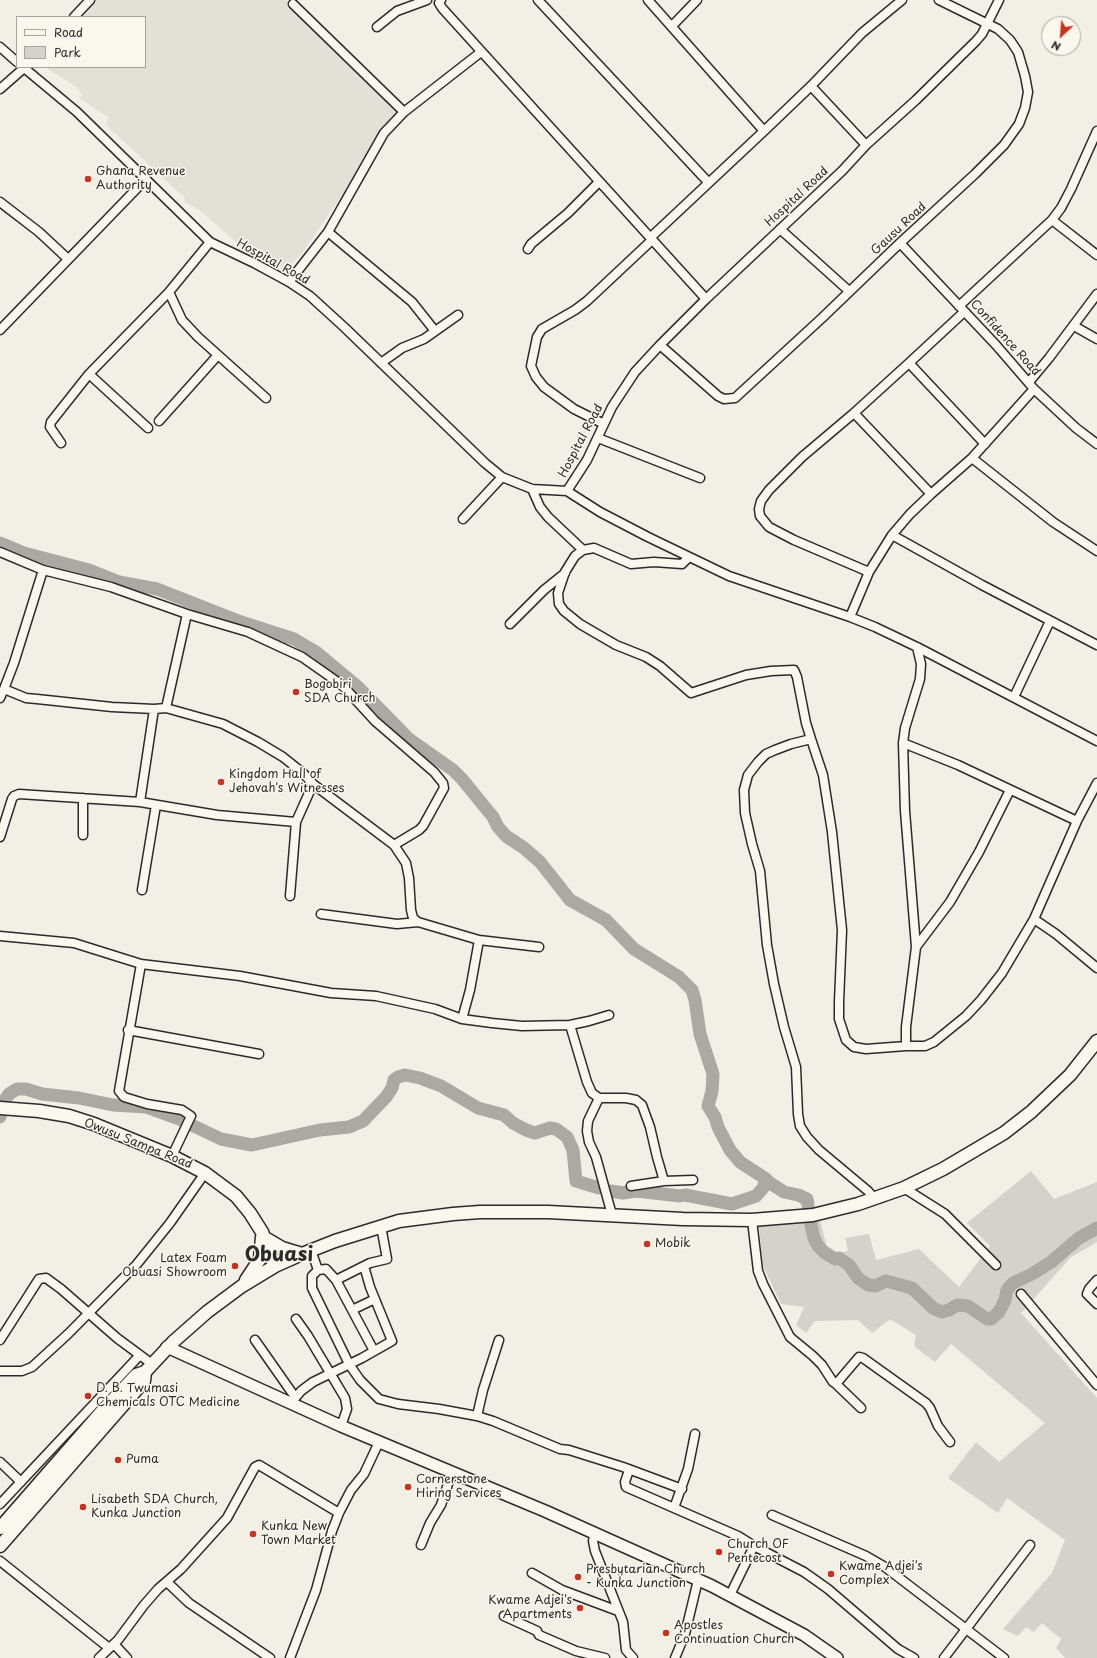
<!DOCTYPE html>
<html>
<head>
<meta charset="utf-8">
<style>
  body { margin:0 }
  #map { position:relative; width:1097px; height:1658px; overflow:hidden; background:#f3efe4; font-family:"Playpen Sans",sans-serif }
  canvas { display:block }
  .legend { position:absolute; left:16px; top:16px; width:130px; height:52px; box-sizing:border-box; background:#fbf7ec; border:1px solid #a8a59f; margin:0; padding:5px 7px; list-style:none; font-size:12px; color:#2b2b2b }
  .legend li { display:flex; align-items:center; gap:8px; height:20px }
  .legend b { width:20px; border:1px solid #a8a59f }
  .north { position:absolute; left:1041px; top:16px; width:40px; height:40px; box-sizing:border-box; background:#fbf7ec; border:1px solid #a8a59f; border-radius:50%; rotate:206deg; font-size:11px; font-weight:700; line-height:16px; text-align:center; color:#2b2b2b }
  .north::after { content:''; display:block; margin:auto; width:14px; height:18px; background:#c8321e; clip-path:polygon(50% 0,100% 100%,50% 72%,0 100%) }
</style>
</head>
<body>
<div id="map">
<canvas width="1097" height="1658"></canvas>
<ul class="legend">
<li><b style="height:5px;background:#fbf7ec"></b>Road</li>
<li><b style="height:11px;background:#d5d2c9"></b>Park</li>
</ul>
<div class="north">N</div>
</div>
<script>
const context = document.querySelector('canvas').getContext('2d');
context.lineJoin = 'round';
function fillPath(path, color) {
  context.fillStyle = color;
  context.fill(path, 'evenodd');
}
function toPath(rows) {
  const path = new Path2D();
  for (const r of rows) {
    path.moveTo(r[0], r[1]);
    for (let i = 2; i < r.length; i += 2) path.lineTo(r[i], r[i + 1]);
  }
  return path;
}
function strokePath(path, color, width, dash) {
  context.strokeStyle = color;
  context.lineWidth = width;
  context.lineCap = dash ? 'butt' : 'round';
  context.setLineDash(dash || []);
  context.stroke(path);
}
function write(font, color, halo, rows, align = 'center') {
  context.font = font + ' "Playpen Sans",sans-serif';
  context.lineWidth = 3;
  context.setLineDash([]);
  context.textBaseline = 'middle';
  context.strokeStyle = halo;
  context.fillStyle = color;
  for (const [text, x, y, turn = 0] of rows) {
    context.save();
    context.translate(x, y);
    context.rotate((+turn || 0) * Math.PI / 180);
    context.textAlign = isNaN(turn) ? turn : align;
    if (halo) context.strokeText(text, 0, 0);
    context.fillText(text, 0, 0);
    context.restore();
  }
}
const built = toPath([
  [94,0,286,0,399,111,383,129,351,183,299,257,285,269,261,258,260,254,255,252,251,254,246,251,198,209,184,202,185,198,105,124,109,118,79,98,82,95,78,88,45,67,145,67,145,17,80,17]
]);
const green = toPath([
  [1031,1171,1054,1199,1097,1182,1097,1242,1071,1257,1021,1313,1097,1398,1097,1658,1065,1658,1056,1648,1061,1639,1042,1623,1034,1632,1026,1627,1018,1636,1003,1629,1052,1573,1065,1540,1007,1498,998,1513,948,1478,976,1442,999,1462,1045,1423,951,1344,935,1362,914,1346,916,1335,890,1319,872,1333,858,1320,815,1321,806,1333,796,1325,804,1307,781,1304,763,1266,759,1225,820,1220,827,1248,837,1253,848,1251,845,1238,869,1234,876,1260,919,1249,959,1287,990,1246,967,1223]
]);
const river = toPath([
  [0,543,24,553,89,570,119,582,157,589,241,622,294,639,316,652,358,687,409,739,453,770,462,779,493,817,498,827,506,836,524,848,540,862,570,900,606,920,634,949,679,977,692,990,695,1000,700,1034,713,1074,712,1091,708,1106,715,1117,718,1127,730,1150,740,1162,763,1177,770,1183,784,1192,798,1195,807,1199,808,1205],
  [4,1101,9,1094,17,1089,26,1089,42,1094,79,1098,113,1105,146,1107,179,1119,221,1139,252,1145,320,1130,349,1127,363,1121,386,1097,392,1088,394,1080,398,1077,405,1075,420,1078,441,1086,478,1108,504,1115,513,1123,526,1130,535,1133,550,1128,556,1129,567,1137,573,1150,576,1181,599,1188],
  [0,1117,1,1114],
  [611,1191,623,1193,636,1191,680,1196,685,1195,732,1204,756,1196,763,1188,766,1179],
  [810,1221,814,1238,818,1246,824,1252,835,1259,839,1258,849,1265,858,1278,868,1285,875,1286,886,1281,912,1288,933,1308,942,1312,949,1310,957,1305,968,1306,987,1319,991,1319,999,1312,1005,1300,1007,1290,1013,1283,1032,1274,1051,1262,1079,1238,1097,1228]
]);
const street = toPath([
  [441,0,439,3,442,8,706,299],
  [538,0,708,182],
  [648,0,764,131,651,237],
  [293,4,404,112],
  [74,17,90,0],
  [672,26,697,0],
  [377,27,397,11,427,0],
  [0,47,17,62],
  [23,67,77,112,210,242,254,263,289,282,310,296,344,327,485,463,502,477,532,489,567,491],
  [811,86,866,145],
  [0,89,24,68],
  [764,131,811,86,862,33,902,0],
  [0,202,39,232,68,259],
  [1052,220,1097,255],
  [780,229,849,291],
  [328,232,412,302,435,331],
  [900,243,996,345,1034,389,1076,428,1097,444],
  [528,249,531,244,568,213,599,182],
  [289,282,328,232,384,133,404,112,481,52],
  [169,292,182,320,198,337,266,398],
  [959,306,1052,220,1061,208,1071,189,1097,131],
  [1074,326,1097,339],
  [0,330,146,179],
  [660,345,718,396,724,399,735,398,822,318,900,243,975,174,1004,145,1019,124,1025,108,1028,92,1025,76,1018,52,1010,40,998,29,939,0],
  [381,363,402,348,424,339,458,315],
  [909,363,964,312],
  [89,374,148,428],
  [1029,382,1049,358,1097,294],
  [854,413,931,494],
  [159,421,218,355],
  [604,424,574,409,544,387,536,377,531,366,537,337,542,329,575,310,587,301,652,240],
  [598,438,700,478],
  [61,443,50,427,51,422,89,374,169,292,210,242],
  [972,458,1053,522,1097,551],
  [532,489,540,507,548,517,583,550],
  [567,491,587,460,612,407,635,372,660,345,706,299,842,171,866,145,916,100,976,41,982,34,999,0],
  [567,491,600,512,648,537,729,576,850,617,875,627,917,647,1097,741],
  [463,519,502,477],
  [892,535,982,585,1097,645],
  [0,552,43,570,111,587,187,614,248,632,302,657,342,685,375,721,434,772,443,783,444,788,423,826,419,830,394,845,313,784],
  [689,557,682,564,654,562,631,564,594,548,583,550,575,556,565,572,558,593,559,604,564,611,580,624,616,645,646,657,660,666,691,693,746,675,771,671,794,670,797,677,806,723,811,739],
  [869,572,794,540,769,527,760,516,759,509,761,501,769,490,802,457,854,413,909,363,985,444],
  [850,617,869,572,892,535,910,514,931,494,972,458,1034,389],
  [510,624,544,590,565,573],
  [917,647,921,664,920,679,905,728,903,743,958,765,1077,821],
  [1014,697,1050,621],
  [0,698,4,689],
  [166,708,187,614],
  [903,743,905,811,916,947,906,1027,906,1046,925,1046,934,1042,966,1016,981,1000,1002,973,1034,919,1077,821,1097,783],
  [140,802,154,709],
  [83,835,83,798],
  [0,837,12,799,14,796,19,794,140,802,217,815,296,822,313,784,303,773,283,757,258,742,223,724,166,708,154,709,112,707,37,699,26,698,4,689,14,663,43,570],
  [394,845,406,863,409,878,411,910,413,918,418,922,479,940,539,947],
  [142,890,156,805],
  [290,896,296,822],
  [321,914,397,924,418,922],
  [1034,919,1056,934,1097,968],
  [0,936,74,943,141,964,240,976,331,993,376,996,435,1009,462,1019,492,1023,522,1026,570,1025,589,1021,609,1015],
  [916,947,950,902,979,852,1010,790],
  [141,964,119,1091,124,1097,147,1104,182,1110,191,1116,172,1156],
  [462,1019,470,990,479,940],
  [570,1025,587,1082,592,1093,599,1098,626,1098,636,1100,642,1105,650,1127,657,1157,664,1181],
  [128,1030,259,1054],
  [599,1098,588,1121,587,1131,589,1142,596,1157,612,1215],
  [631,1186,664,1181,693,1180],
  [904,1188,945,1214,996,1265],
  [874,1198,868,1191,819,1150,807,1137,800,1126,798,1114,796,1067,784,1027,774,984,767,945,760,871,752,844,745,813,744,790,748,775,758,762,766,754,775,750,791,744,811,739,823,775,832,832,842,930,839,1002,839,1019,846,1040,854,1047,866,1049,906,1046],
  [752,1220,758,1271,763,1284,790,1337,813,1356,822,1365,833,1382,836,1384,861,1408],
  [311,1250,318,1270,312,1276,312,1288,349,1364,360,1380,379,1399,398,1404,439,1409,477,1416,493,1421,560,1449,569,1450,623,1467,682,1489],
  [318,1270,326,1269,336,1280,374,1351],
  [336,1280,370,1263,387,1259,381,1226],
  [1097,1280,1089,1289,1087,1294,1097,1304],
  [1021,1294,1097,1385],
  [352,1310,375,1299],
  [296,1319,308,1336,345,1398,347,1409,341,1426],
  [0,1340,39,1279,46,1278,61,1289,117,1338,152,1364],
  [255,1340,295,1397],
  [0,1371,22,1371,32,1367,68,1334,137,1264,170,1223,205,1173],
  [836,1384,859,1357,863,1358,926,1403,930,1408,938,1426,950,1442],
  [291,1403,301,1391,313,1382,362,1358,392,1341,370,1287,364,1266],
  [477,1416,483,1390,499,1340],
  [0,1462,21,1482],
  [629,1470,625,1482,626,1487,738,1536,754,1546,804,1572,828,1589,898,1649,914,1658],
  [0,1504,140,1355],
  [674,1508,688,1469,695,1434],
  [772,1515,866,1556,885,1567,1004,1658],
  [595,1533,593,1541,595,1551,623,1622,626,1650,633,1658],
  [421,1545,430,1523,441,1505,452,1472],
  [0,1561,109,1648],
  [532,1573,562,1590,618,1611],
  [167,1582,189,1603,270,1658],
  [730,1595,754,1546],
  [504,1616,537,1631,539,1635,546,1638,576,1651,605,1658],
  [114,1644,127,1658],
  [99,1658,118,1640,144,1605,158,1589,181,1569,227,1518,255,1467,259,1465,339,1513],
  [290,1658,316,1590,332,1531,339,1513,351,1490,364,1474,379,1442],
  [675,1658,685,1634,698,1580],
  [944,1658,1030,1545]
]);
const secondary = toPath([
  [167,1347,341,1426,545,1511,712,1586,804,1635,837,1658]
]);
const primary = toPath([
  [0,1108,39,1111,69,1116,94,1124,172,1156,205,1173,236,1196,250,1213,262,1232,275,1266],
  [265,1238,282,1248,302,1254],
  [246,1280,260,1259,262,1237],
  [0,1528,104,1409,136,1375,145,1372,173,1342,207,1312,242,1286,275,1266,302,1254,335,1241,399,1221,453,1214,480,1212,548,1212,683,1219,752,1220,813,1215,858,1204,904,1188,943,1169,1004,1133,1031,1112,1070,1075,1097,1041],
  [0,1546,144,1381,145,1372]
]);
const markers = [
  [88,179,4,"#c8321e"],
  [296,692,4,"#c8321e"],
  [221,782,4,"#c8321e"],
  [647,1244,4,"#c8321e"],
  [235,1266,4,"#c8321e"],
  [88,1396,4,"#c8321e"],
  [118,1460,4,"#c8321e"],
  [408,1487,4,"#c8321e"],
  [83,1507,4,"#c8321e"],
  [253,1534,4,"#c8321e"],
  [719,1552,4,"#c8321e"],
  [831,1574,4,"#c8321e"],
  [578,1577,4,"#c8321e"],
  [580,1608,4,"#c8321e"],
  [666,1633,4,"#c8321e"]
];
const poiNames = [
  ["Ghana Revenue",96,172],
  ["Authority",96,186],
  ["Bogobiri",304,685],
  ["SDA Church",304,699],
  ["Kingdom Hall of",229,775],
  ["Jehovah's Witnesses",229,789],
  ["Mobik",655,1244],
  ["Latex Foam",227,1259,"right"],
  ["Obuasi Showroom",227,1273,"right"],
  ["D. B. Twumasi",96,1389],
  ["Chemicals OTC Medicine",96,1403],
  ["Puma",126,1460],
  ["Cornerstone",416,1480],
  ["Hiring Services",416,1494],
  ["Lisabeth SDA Church,",91,1500],
  ["Kunka Junction",91,1514],
  ["Kunka New",261,1527],
  ["Town Market",261,1541],
  ["Church OF",727,1545],
  ["Pentecost",727,1559],
  ["Kwame Adjei's",839,1567],
  ["Complex",839,1581],
  ["Presbytarian Church",586,1570],
  ["- Kunka Junction",586,1584],
  ["Kwame Adjei's",572,1601,"right"],
  ["Apartments",572,1615,"right"],
  ["Apostles",674,1626],
  ["Continuation Church",674,1640]
];
const streetNames = [
  ["Hospital Road",797,197,-43],
  ["Gausu Road",899,229,-43],
  ["Hospital Road",273,262,29],
  ["Confidence Road",1005,338,48],
  ["Hospital Road",581,441,-62],
  ["Owusu Sampa Road",138,1144,22]
];
const townNames = [
  ["Obuasi",279,1255]
];
fillPath(built, '#e4e0d6');
fillPath(green, '#d5d2c9');
strokePath(river, '#aca9a2', 13);
strokePath(street, '#2b2b2b', 11);
strokePath(secondary, '#2b2b2b', 14);
strokePath(primary, '#2b2b2b', 15);
strokePath(street, '#fbf7ec', 8);
strokePath(secondary, '#fbf7ec', 11);
strokePath(primary, '#fbf7ec', 12);
for (const [x, y, r, color] of markers) {
  const dot = new Path2D();
  dot.arc(x, y, r, 0, 2 * Math.PI);
  context.fillStyle = color;
  context.fill(dot);
  strokePath(dot, '#fbf7ec', 1.5);
}
write('12px', '#2b2b2b', '#fbf7ec', poiNames, 'left');
write('12px', '#2b2b2b', '#fbf7ec', streetNames);
write('bold 20px', '#2b2b2b', '#fbf7ec', townNames);
</script>
</body>
</html>
